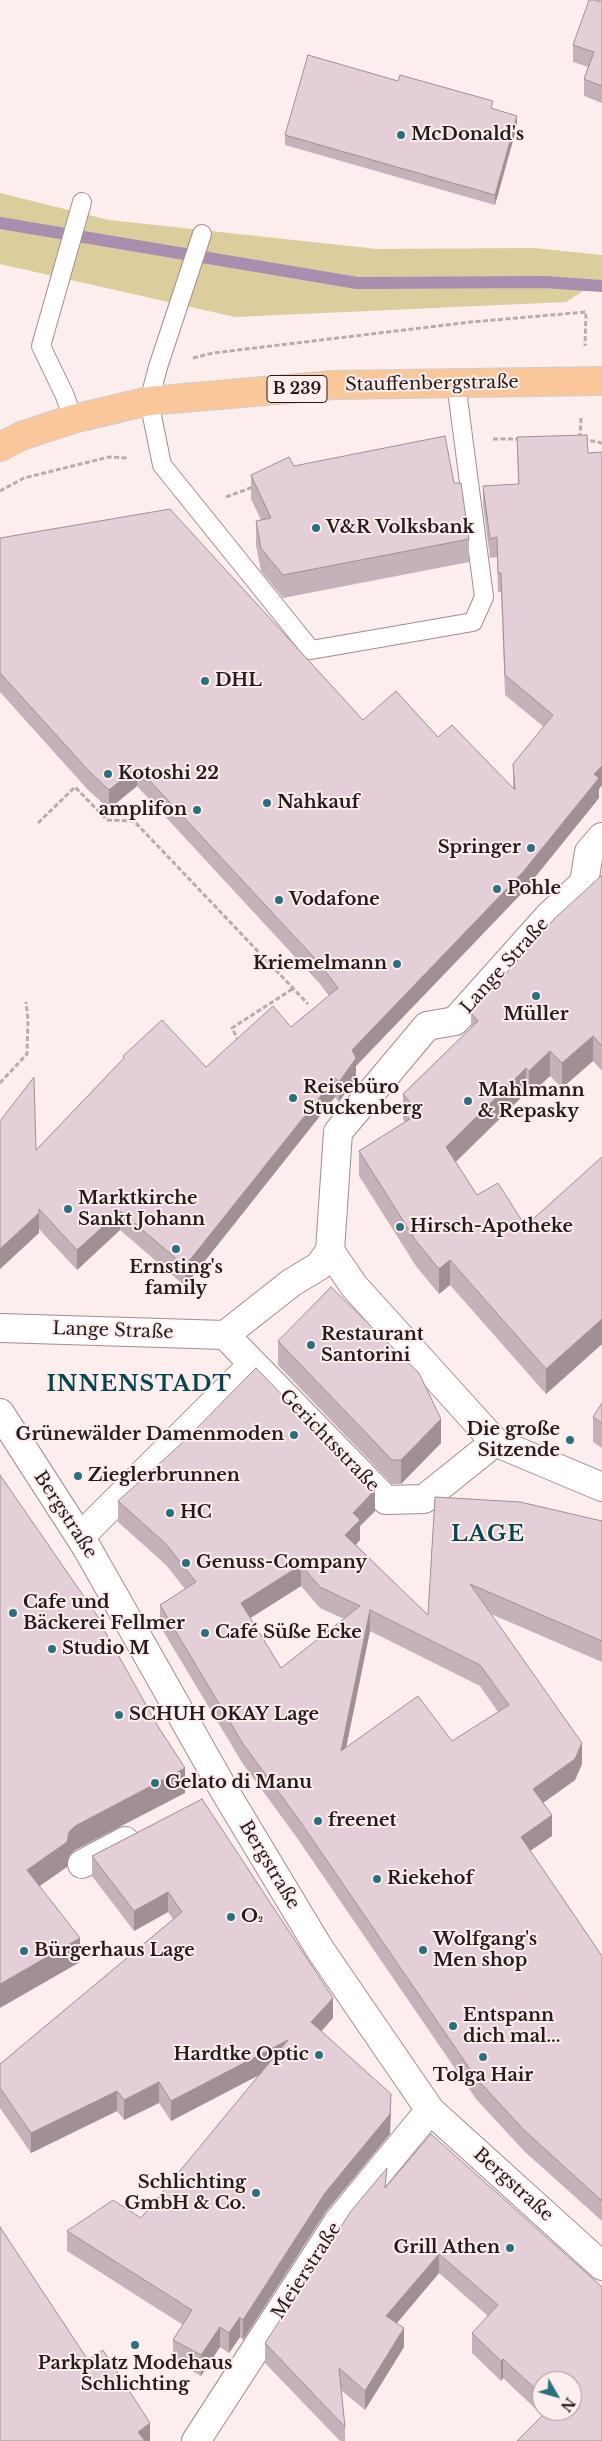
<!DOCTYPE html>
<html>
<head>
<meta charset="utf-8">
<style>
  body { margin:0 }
  #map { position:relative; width:602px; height:2441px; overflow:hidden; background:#fceeec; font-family:"Libre Baskerville",serif }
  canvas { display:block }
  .north { position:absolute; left:532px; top:2371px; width:50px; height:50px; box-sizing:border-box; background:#fceeec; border:1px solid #a69a98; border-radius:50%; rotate:128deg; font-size:14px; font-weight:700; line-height:20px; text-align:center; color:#241b1a }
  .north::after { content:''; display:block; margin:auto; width:18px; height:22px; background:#2b707f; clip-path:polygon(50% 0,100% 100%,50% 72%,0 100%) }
</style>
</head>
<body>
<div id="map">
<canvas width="602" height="2441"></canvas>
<div class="north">N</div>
</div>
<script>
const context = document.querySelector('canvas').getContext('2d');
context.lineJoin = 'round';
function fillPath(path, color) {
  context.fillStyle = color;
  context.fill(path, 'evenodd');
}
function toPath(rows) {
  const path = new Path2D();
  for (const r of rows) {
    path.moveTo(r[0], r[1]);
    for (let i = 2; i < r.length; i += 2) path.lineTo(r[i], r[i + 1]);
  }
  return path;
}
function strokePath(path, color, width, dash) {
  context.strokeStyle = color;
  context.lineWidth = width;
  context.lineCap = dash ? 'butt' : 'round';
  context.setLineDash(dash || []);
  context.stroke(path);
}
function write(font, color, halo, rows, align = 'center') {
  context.font = font + ' "Libre Baskerville",serif';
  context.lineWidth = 4;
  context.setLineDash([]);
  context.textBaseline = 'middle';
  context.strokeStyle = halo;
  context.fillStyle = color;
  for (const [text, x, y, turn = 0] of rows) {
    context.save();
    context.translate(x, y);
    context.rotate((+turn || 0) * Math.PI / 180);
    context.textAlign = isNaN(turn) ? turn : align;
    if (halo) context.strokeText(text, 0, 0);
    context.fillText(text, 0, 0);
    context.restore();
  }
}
const green = toPath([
  [0,193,109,220,377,249,534,248,602,255,602,279,566,302,235,317,0,264]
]);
const stream = toPath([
  [0,223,357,283,544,282,602,286]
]);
const path = toPath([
  [193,358,213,353,471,322,586,312,585,346],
  [580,438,581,417],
  [493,439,519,439],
  [583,439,602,443],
  [0,491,24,478,109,457,129,458],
  [226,497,253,487],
  [38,823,75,787,107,820,134,821,308,1004],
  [239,1042,232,1028,294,988],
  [0,1083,27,1054,28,1020,26,1002]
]);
const lane = toPath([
  [202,234,158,367,149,401,162,465,311,650,473,622,484,597,456,383],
  [73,419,65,396,41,346,82,202]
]);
const street = toPath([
  [330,1251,354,1286,495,1442,602,1487],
  [0,1328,225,1335,291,1283,319,1266,330,1251,338,1132,427,1026,455,1021,548,917,584,883,589,852,602,837],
  [225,1335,386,1500,424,1499,495,1442],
  [0,1413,87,1548,224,1790,319,1948,430,2110,602,2266],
  [80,1537,253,1364],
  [82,1864,125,1841],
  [196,2441,338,2222,430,2110]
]);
const primary = toPath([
  [0,447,21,436,73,419,149,401,334,385,602,381]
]);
const wall = toPath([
  [602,0,602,103,584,96,584,79,588,67,573,62,573,45,599,2],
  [493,108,517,126,495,205,285,145,285,135],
  [517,437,588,453,602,452,602,785,599,789,599,798,523,892,356,1066,356,1077,339,1102,335,1097,185,1286,120,1230,77,1270,39,1229,39,1233,0,1269,0,1121,36,1150,123,1059,123,1056,206,1067,291,1027,329,996,320,984,137,786,109,809,88,790,0,692,0,538,363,720,438,737,513,788,513,764,544,727,505,695,501,592,498,592,497,557,490,558,483,505,483,486,518,484],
  [294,466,454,483,469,539,469,562,283,598,261,571,256,545,256,521,261,520,251,499,251,475],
  [602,875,602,1071,593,1061,562,1088,550,1076,529,1096,526,1093,456,1162,477,1195,524,1224,533,1219,602,1157,602,1344,546,1394,450,1285,439,1294,416,1266,359,1176,359,1151,405,1122,403,1119,403,1094,471,1028,471,1013],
  [278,1341,441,1443,401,1484,392,1484,278,1365],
  [602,1403,602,1448,593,1442,593,1417],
  [435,1497,602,1521,602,1662,491,1614,582,1764,575,1780,543,1803,552,1836,530,1851,602,1956,602,2221,524,2151,476,2099,297,1838,243,1764,160,1626,160,1605,185,1589,166,1565,118,1522,118,1501,375,1511,360,1526,360,1540,356,1545,428,1615],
  [301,1586,320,1608,344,1619,281,1668,250,1618],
  [370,1631,480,1686,498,1712,452,1741,346,1748],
  [202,1799,333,2018,322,2031,391,2114,390,2134,325,2213,243,2340,240,2337,229,2353,220,2347,201,2376,173,2360,173,2340,183,2325,67,2251,67,2231,141,2218,259,2075,171,2121,159,2103,124,2120,117,2111,31,2153,0,2108,0,2064,173,1919,168,1912,134,1931,92,1876,92,1856],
  [387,2186,602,2287,602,2441,542,2415,503,2378,501,2381,472,2353,472,2333,488,2316,439,2273,397,2323,404,2347,365,2410,341,2390,345,2427,345,2441,340,2441,265,2363,265,2343],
  [542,2381,572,2411,542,2411]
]);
const shadedWall = toPath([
  [517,116,517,126,495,205,495,195],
  [602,766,602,785,599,789,599,798,523,892,356,1066,356,1077,339,1102,339,1082,352,1050],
  [137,767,137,786,109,809,109,790],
  [593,1036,593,1061,562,1088,562,1063],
  [550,1051,550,1076,529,1096,529,1071],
  [526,1068,526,1093,446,1171,446,1147],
  [335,1078,335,1097,185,1286,185,1266],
  [39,1209,39,1233,0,1269,0,1249],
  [120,1211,120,1230,77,1270,77,1250],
  [450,1260,450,1285,439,1294,439,1269],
  [602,1319,602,1344,546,1394,546,1369],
  [441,1419,441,1443,401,1484,401,1460],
  [375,1490,375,1511,360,1526,360,1540,345,1556,345,1535,353,1513],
  [301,1565,301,1586,241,1624,241,1603],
  [370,1610,370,1631,341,1772,341,1751],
  [582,1743,582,1764,575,1780,533,1810,533,1789],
  [185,1768,185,1793,75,1850,69,1856,67,1867,27,1895,27,1870,75,1826],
  [552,1815,552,1836,521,1857,521,1837],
  [168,1892,168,1912,134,1931,134,1911],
  [80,1938,80,1962,0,2008,0,1984],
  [333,1998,333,2018,311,2042,311,2022],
  [288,2040,288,2060,171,2121,171,2101],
  [159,2082,159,2103,124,2120,124,2100],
  [117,2091,117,2111,31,2153,31,2133],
  [391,2094,390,2134,325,2213,243,2340,243,2320,325,2193],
  [439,2254,439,2273,386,2336,386,2316],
  [240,2317,240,2337,229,2353,229,2333],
  [220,2327,220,2347,201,2376,201,2355],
  [404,2328,404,2347,365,2410,365,2391],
  [503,2359,503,2378,501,2381,501,2361],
  [150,2423,150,2441,138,2441,138,2432]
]);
const building = toPath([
  [589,0,596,0,599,2,599,0,602,0,602,86,584,79,594,52,573,45,589,0],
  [308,55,398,81,400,75,493,101,491,108,517,116,495,195,285,135,308,55],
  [587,435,588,453,602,452,602,766,594,774,599,778,523,872,352,1050,356,1058,339,1082,335,1078,185,1266,120,1211,77,1250,39,1209,39,1213,0,1249,0,1121,34,1077,36,1150,124,1058,123,1056,162,1020,206,1067,273,1006,291,1027,338,988,320,964,137,767,109,790,88,770,0,673,0,538,170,509,363,720,396,691,438,737,452,725,515,790,513,764,553,715,505,675,501,573,498,573,497,537,490,539,483,486,519,484,517,437,587,435],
  [445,436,454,483,461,483,469,539,283,575,261,548,256,521,271,518,251,475,289,457,294,466,445,436],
  [602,875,602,1046,593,1036,562,1063,550,1051,529,1071,526,1068,446,1147,477,1195,498,1183,524,1224,532,1217,533,1219,602,1157,602,1319,546,1369,450,1260,439,1269,416,1241,359,1151,419,1113,403,1094,478,1021,471,1013,554,919,602,875],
  [331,1287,419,1373,441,1419,401,1460,392,1460,278,1341,331,1287],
  [256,1368,375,1490,353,1513,360,1520,345,1535,428,1615,435,1497,520,1502,602,1521,602,1641,470,1584,582,1743,575,1759,533,1789,552,1815,521,1837,602,1956,602,2201,524,2130,476,2078,297,1817,243,1744,160,1605,196,1582,166,1544,118,1501,182,1443,256,1368],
  [301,1565,320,1587,360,1606,281,1668,241,1603,301,1565],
  [370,1610,480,1665,509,1705,452,1741,418,1696,341,1751,370,1610],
  [602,1403,602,1423,593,1417,602,1403],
  [0,1475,105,1627,103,1628,159,1728,185,1768,75,1826,69,1832,67,1842,27,1870,80,1938,0,1984,0,1475],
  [202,1799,333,1998,311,2022,391,2094,390,2114,325,2193,243,2320,240,2317,229,2333,220,2327,201,2355,173,2340,192,2310,67,2231,113,2200,141,2218,288,2040,171,2101,159,2082,124,2100,117,2091,31,2133,0,2088,0,2064,182,1912,168,1892,134,1911,92,1856,202,1799],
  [431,2134,602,2287,602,2441,517,2441,547,2411,572,2411,572,2381,542,2381,542,2395,503,2359,501,2361,472,2333,498,2305,439,2254,386,2316,404,2328,365,2391,339,2368,345,2427,265,2343,351,2211,387,2168,385,2188,431,2134],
  [0,2227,88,2360,103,2350,150,2423,138,2432,145,2441,0,2441,0,2227]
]);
const markers = [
  [401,135,5,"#2b707f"],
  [316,528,5,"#2b707f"],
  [205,681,5,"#2b707f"],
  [108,774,5,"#2b707f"],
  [267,803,5,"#2b707f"],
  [197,810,5,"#2b707f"],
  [531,848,5,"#2b707f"],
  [497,889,5,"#2b707f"],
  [279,900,5,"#2b707f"],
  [397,964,5,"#2b707f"],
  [536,996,5,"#2b707f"],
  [293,1098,5,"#2b707f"],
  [468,1101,5,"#2b707f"],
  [68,1209,5,"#2b707f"],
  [400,1227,5,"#2b707f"],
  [176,1249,5,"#2b707f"],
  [311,1345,5,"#2b707f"],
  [294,1435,5,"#2b707f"],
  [570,1440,5,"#2b707f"],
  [78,1476,5,"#2b707f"],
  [170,1513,5,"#2b707f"],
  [186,1563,5,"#2b707f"],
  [13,1613,5,"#2b707f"],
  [205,1633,5,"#2b707f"],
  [52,1649,5,"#2b707f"],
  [119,1715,5,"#2b707f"],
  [155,1783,5,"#2b707f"],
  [318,1821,5,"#2b707f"],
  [377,1879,5,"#2b707f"],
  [231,1917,5,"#2b707f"],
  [423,1950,5,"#2b707f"],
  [24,1951,5,"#2b707f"],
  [453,2026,5,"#2b707f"],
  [319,2055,5,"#2b707f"],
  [483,2057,5,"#2b707f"],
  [256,2193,5,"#2b707f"],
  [510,2248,5,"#2b707f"],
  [135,2345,5,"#2b707f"]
];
const shields = [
  [297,389,60]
];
const shieldNames = [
  ["B 239",297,389]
];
const poiNames = [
  ["McDonald's",411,135],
  ["V&R Volksbank",326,528],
  ["DHL",215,681],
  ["Kotoshi 22",118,774],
  ["Nahkauf",277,803],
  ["amplifon",187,810,"right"],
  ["Springer",521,848,"right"],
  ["Pohle",507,889],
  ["Vodafone",289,900],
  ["Kriemelmann",387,964,"right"],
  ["Müller",536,1015,"center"],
  ["Reisebüro",303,1088],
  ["Stuckenberg",303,1109],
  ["Mahlmann",478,1091],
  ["& Repasky",478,1112],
  ["Marktkirche",78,1199],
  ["Sankt Johann",78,1220],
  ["Hirsch-Apotheke",410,1227],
  ["Ernsting's",176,1268,"center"],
  ["family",176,1289,"center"],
  ["Restaurant",321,1335],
  ["Santorini",321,1356],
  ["Die große",560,1430,"right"],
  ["Sitzende",560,1451,"right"],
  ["Grünewälder Damenmoden",284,1435,"right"],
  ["Zieglerbrunnen",88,1476],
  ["HC",180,1513],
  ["Genuss-Company",196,1563],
  ["Cafe und",23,1603],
  ["Bäckerei Fellmer",23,1624],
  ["Café Süße Ecke",215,1633],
  ["Studio M",62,1649],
  ["SCHUH OKAY Lage",129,1715],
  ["Gelato di Manu",165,1783],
  ["freenet",328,1821],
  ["Riekehof",387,1879],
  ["O₂",241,1917],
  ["Wolfgang's",433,1940],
  ["Men shop",433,1961],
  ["Bürgerhaus Lage",34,1951],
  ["Entspann",463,2016],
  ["dich mal...",463,2037],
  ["Hardtke Optic",309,2055,"right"],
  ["Tolga Hair",483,2076,"center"],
  ["Schlichting",246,2183,"right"],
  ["GmbH & Co.",246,2204,"right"],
  ["Grill Athen",500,2248,"right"],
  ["Parkplatz Modehaus",135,2364,"center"],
  ["Schlichting",135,2385,"center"]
];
const streetNames = [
  ["Stauffenbergstraße",432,384,-1],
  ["Lange Straße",505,966,-48],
  ["Lange Straße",113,1331,2],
  ["Gerichtsstraße",329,1441,46],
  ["Bergstraße",65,1515,57],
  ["Bergstraße",269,1865,59],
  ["Bergstraße",513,2185,42],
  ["Meierstraße",307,2271,-57]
];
const districtNames = [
  ["INNENSTADT",139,1385],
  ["LAGE",488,1535]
];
fillPath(green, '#dbcd9c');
strokePath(stream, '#a98eaf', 12);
strokePath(lane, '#a38d8b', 20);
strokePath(street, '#a38d8b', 30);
strokePath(primary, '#cfcdcd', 30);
strokePath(path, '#b8acaa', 3, [5, 2.5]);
strokePath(lane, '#fff', 18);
strokePath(street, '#fff', 28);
strokePath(primary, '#fac79b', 28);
fillPath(wall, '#c4b1b9');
fillPath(shadedWall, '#a09096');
fillPath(building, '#e4ced7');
strokePath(building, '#a09096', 1);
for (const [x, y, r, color] of markers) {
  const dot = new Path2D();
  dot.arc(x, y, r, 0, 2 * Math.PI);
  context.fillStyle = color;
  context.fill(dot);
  strokePath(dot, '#fceeec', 2);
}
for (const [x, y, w] of shields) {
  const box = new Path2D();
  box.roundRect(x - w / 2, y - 13.5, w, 27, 4);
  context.fillStyle = '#fceeec';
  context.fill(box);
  strokePath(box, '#241b1a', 1);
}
write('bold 16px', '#241b1a', null, shieldNames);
write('bold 18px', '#241b1a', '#fceeec', poiNames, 'left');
write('18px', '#241b1a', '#fceeec', streetNames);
context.letterSpacing = '1px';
write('bold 22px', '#074550', '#fceeec', districtNames);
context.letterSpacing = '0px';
</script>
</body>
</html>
